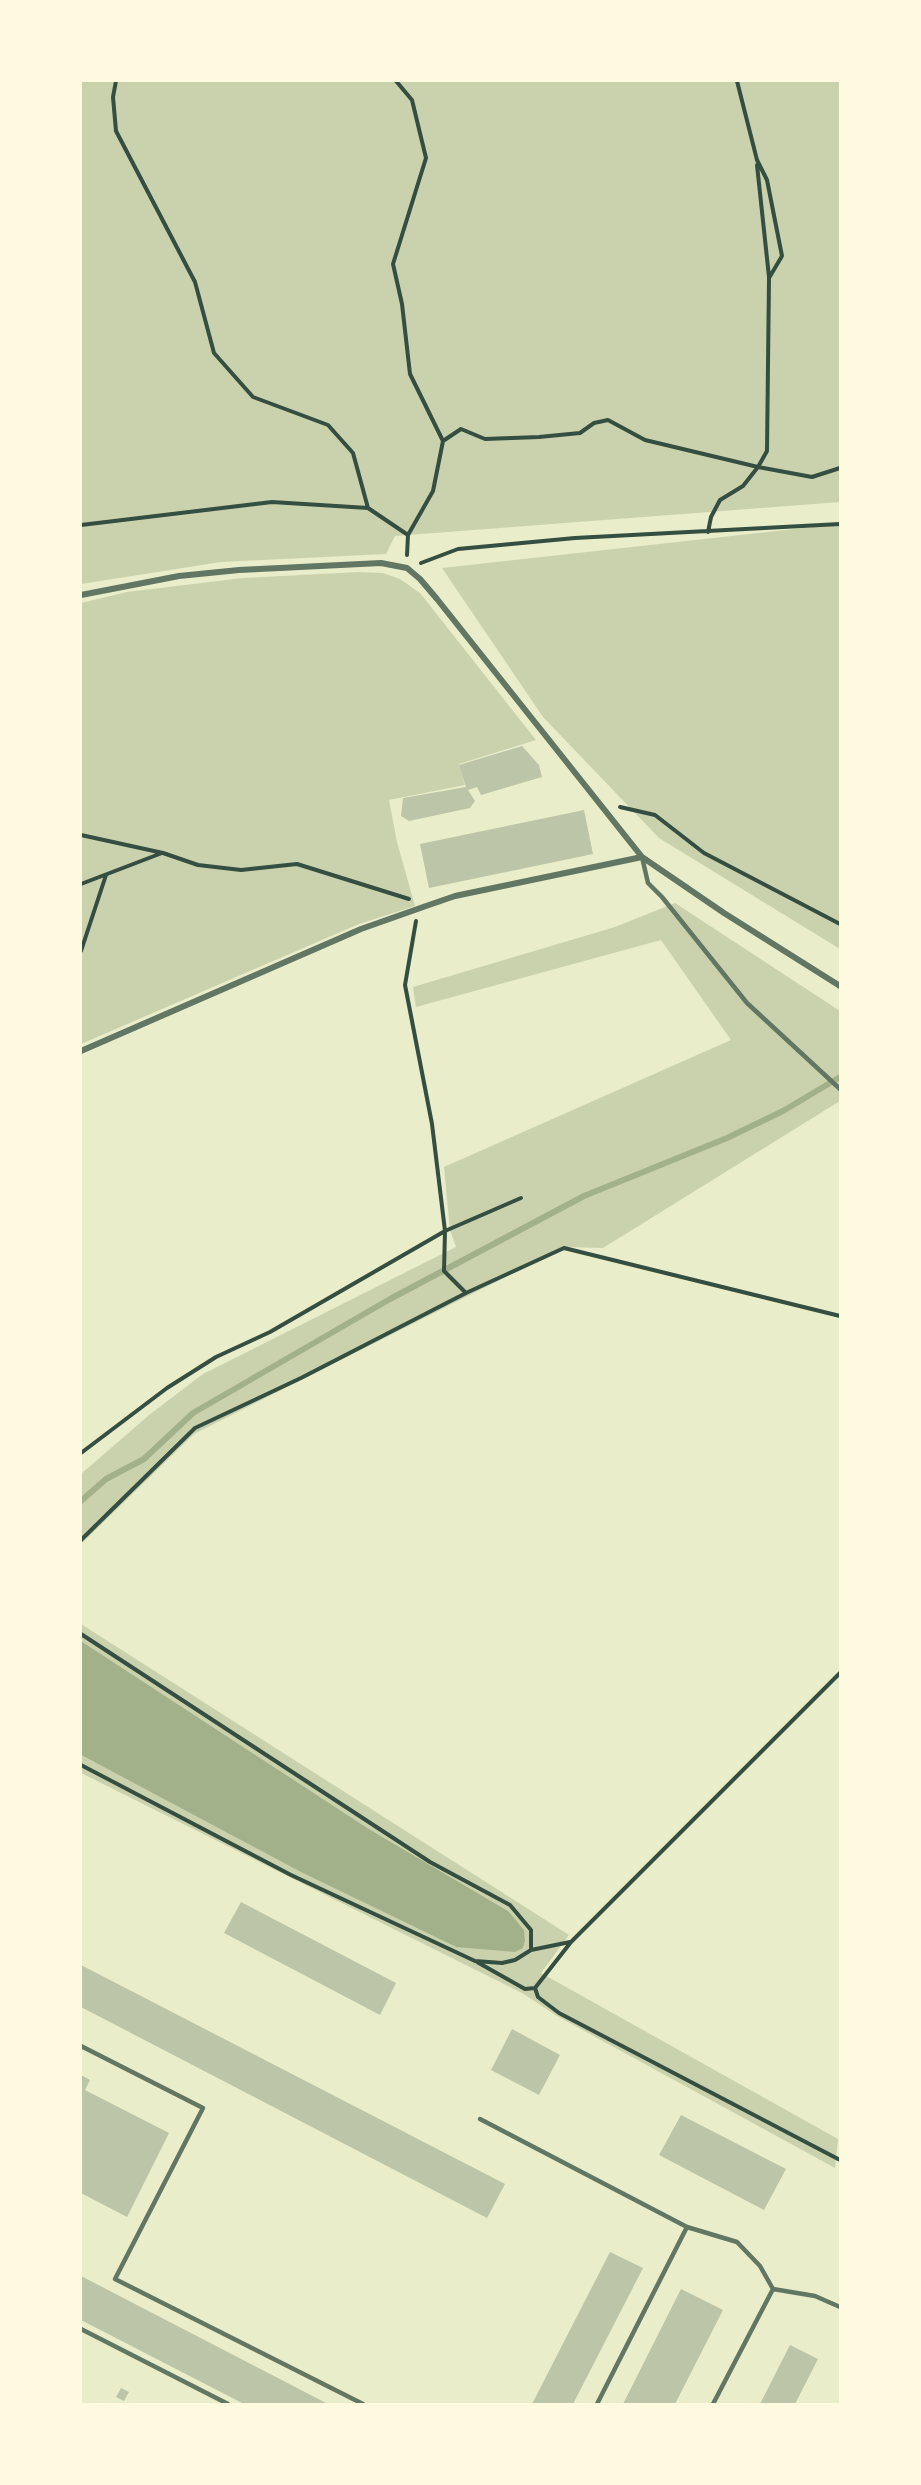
<!DOCTYPE html>
<html>
<head>
<meta charset="utf-8">
<style>
  body { margin:0 }
  #map { position:relative; width:921px; height:2485px; overflow:hidden; background:#e9edc9; font-family:Barlow,sans-serif }
  canvas { display:block }
  .frame { position:absolute; inset:0; border:82px solid #fefae0; pointer-events:none }
</style>
</head>
<body>
<div id="map">
<canvas width="921" height="2485"></canvas>
<div class="frame"></div>
</div>
<script>
const context = document.querySelector('canvas').getContext('2d');
context.lineJoin = 'round';
function fillPath(path, color) {
  context.fillStyle = color;
  context.fill(path, 'evenodd');
}
function toPath(rows) {
  const path = new Path2D();
  for (const r of rows) {
    path.moveTo(r[0], r[1]);
    for (let i = 2; i < r.length; i += 2) path.lineTo(r[i], r[i + 1]);
  }
  return path;
}
function strokePath(path, color, width, dash) {
  context.strokeStyle = color;
  context.lineWidth = width;
  context.lineCap = dash ? 'butt' : 'round';
  context.setLineDash(dash || []);
  context.stroke(path);
}
const green = toPath([
  [81,81,840,81,840,502,395,536,386,554,221,562,81,584],
  [840,524,840,949,659,838,543,717,442,568],
  [358,572,383,573,400,579,420,593,536,740,459,764,465,785,389,800,397,842,415,906,359,924,81,1044,81,603,127,592,243,578],
  [675,903,840,1011,840,1101,603,1248,565,1247,194,1434,81,1544,81,1474,149,1415,203,1374,456,1247,450,1230,444,1167,731,1040,661,940,416,1007,413,987,615,927],
  [81,1624,569,1935,541,1973,838,2139,835,2168,557,2016,522,1993,81,1773,81,1755,302,1872,456,1947,508,1911,369,1829,81,1641]
]);
const water = toPath([
  [81,1641,369,1829,508,1911,524,1930,525,1941,523,1948,515,1952,456,1947,301,1872,81,1755]
]);
const stream = toPath([
  [81,1501,106,1479,144,1459,193,1413,390,1299,584,1196,727,1138,783,1111,840,1077]
]);
const building = toPath([
  [522,746,539,765,542,777,481,795,477,787,468,790,475,801,470,808,409,821,401,816,403,798,466,787,459,765],
  [584,810,593,854,429,888,420,844],
  [241,1902,396,1983,380,2015,224,1933],
  [81,1965,505,2184,487,2218,81,2007],
  [512,2029,560,2055,539,2095,491,2070],
  [81,2075,90,2080,85,2090,169,2133,127,2217,81,2193],
  [681,2115,786,2169,764,2210,659,2155],
  [610,2252,643,2268,573,2404,532,2404],
  [81,2276,328,2404,244,2404,81,2320],
  [681,2289,723,2310,675,2404,623,2404],
  [790,2345,818,2359,795,2404,760,2404],
  [121,2388,129,2392,124,2401,116,2397]
]);
const path = toPath([
  [116,81,113,97,116,131,195,282,214,353,253,397,328,425,353,453,368,508],
  [396,81,412,100,426,158,393,264,402,304,410,374,443,441],
  [757,165,769,277],
  [81,525,272,502,368,508,408,535,407,555],
  [708,532,711,517,720,500,743,486,758,467,767,451,769,278,782,256,767,180,757,160,737,81],
  [408,535,433,491,443,441,461,429,485,439,539,437,580,433,594,423,608,420,645,440,758,467,812,477,840,468],
  [421,563,458,549,575,538,840,524],
  [620,807,655,815,704,853,840,924],
  [81,835,163,853,198,865,241,870,297,864,409,899],
  [81,884,162,853],
  [81,951,106,875],
  [466,1293,444,1271,445,1231,521,1198],
  [81,1453,167,1388,216,1357,270,1332,445,1231,432,1124,405,985,416,921],
  [81,1540,195,1428,301,1378,466,1293,564,1248,840,1316],
  [81,1634,430,1862,510,1905,531,1930,531,1950],
  [840,1673,571,1942,535,1988,538,1997,559,2013,840,2160],
  [81,1765,291,1875,475,1961,502,1963,515,1960,531,1950,570,1942],
  [477,1962,525,1989,535,1988]
]);
const service = toPath([
  [642,857,648,883,662,897,747,1003,840,1089],
  [81,2046,203,2108,115,2279,363,2404],
  [480,2119,687,2227,737,2242,760,2266,773,2289,815,2296,840,2307],
  [81,2329,228,2404],
  [597,2404,687,2227],
  [713,2404,773,2289]
]);
const minor = toPath([
  [81,595,179,576,239,570,381,563,407,568,420,579,437,599,642,857,724,913,840,986],
  [81,1051,361,929,426,906,455,896,642,857]
]);
fillPath(green, '#cad2ad');
fillPath(water, '#a3b18a');
strokePath(stream, '#a3b18a', 6);
fillPath(building, '#bcc5a7');
strokePath(path, '#344e41', 4);
strokePath(service, '#617663', 4.5);
strokePath(minor, '#617663', 6);
</script>
</body>
</html>
